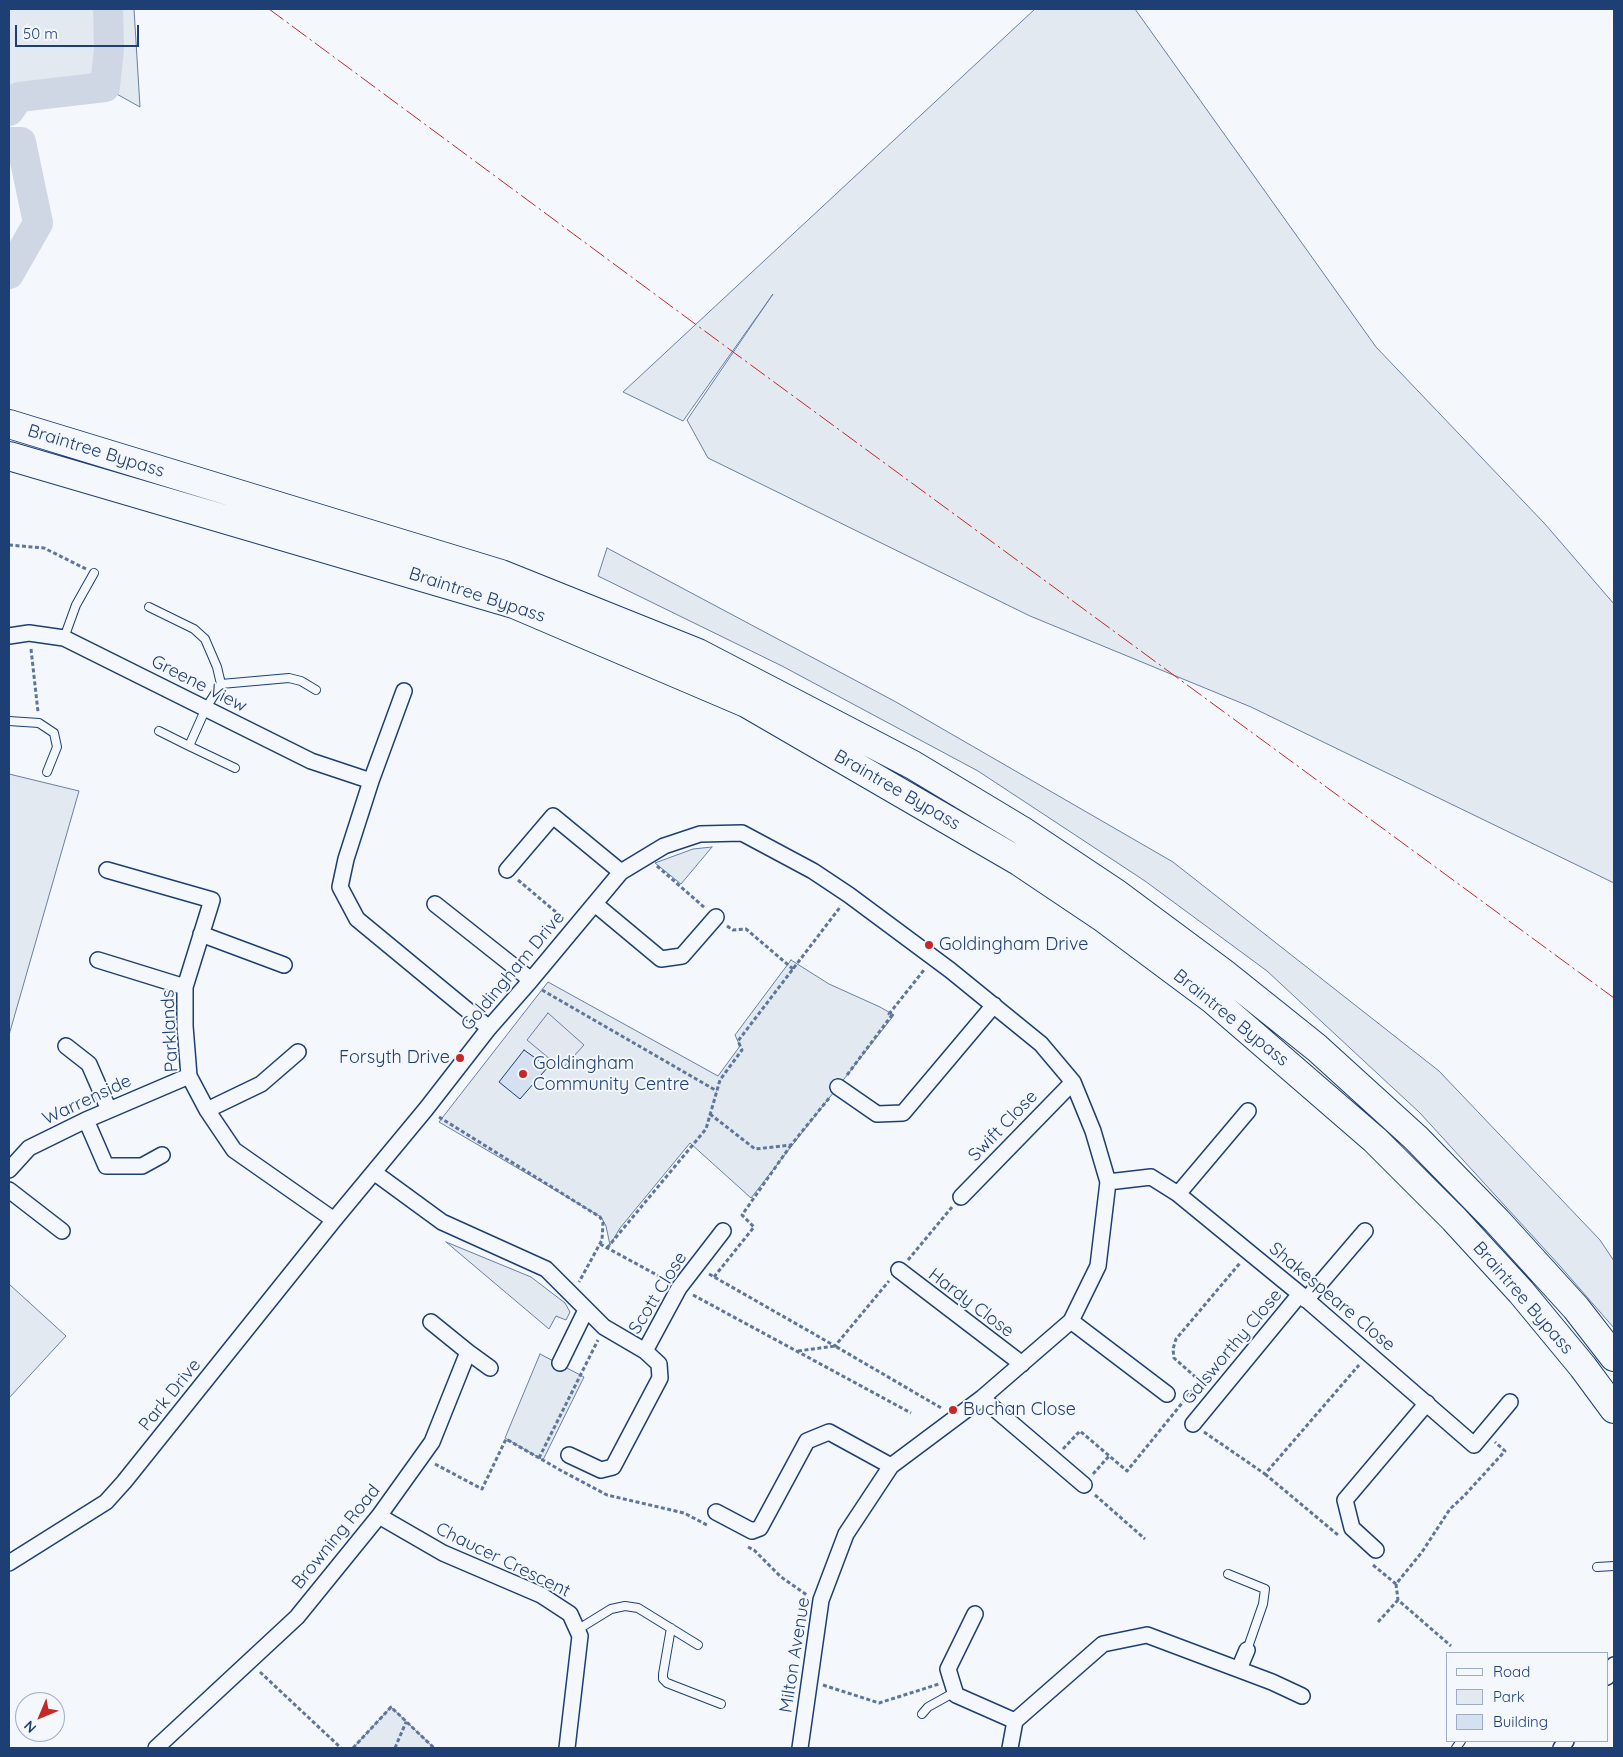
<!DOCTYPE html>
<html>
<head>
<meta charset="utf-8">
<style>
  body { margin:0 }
  #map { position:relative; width:1623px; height:1757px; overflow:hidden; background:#f4f7fb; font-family:Quicksand,sans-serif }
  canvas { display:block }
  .frame { position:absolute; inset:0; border:10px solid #1d3f73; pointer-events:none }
  .legend { position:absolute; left:1446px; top:1652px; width:162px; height:90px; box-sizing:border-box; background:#f4f7fb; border:1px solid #9eadc5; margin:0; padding:6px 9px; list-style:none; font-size:15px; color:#1d3f73 }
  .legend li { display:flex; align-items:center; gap:10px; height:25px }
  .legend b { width:25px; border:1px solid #9eadc5 }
  .north { position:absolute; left:15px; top:1692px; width:50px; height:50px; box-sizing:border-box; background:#f4f7fb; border:1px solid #9eadc5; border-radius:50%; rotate:225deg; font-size:14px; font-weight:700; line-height:20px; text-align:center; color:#1d3f73 }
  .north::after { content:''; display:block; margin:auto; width:18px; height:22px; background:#c62828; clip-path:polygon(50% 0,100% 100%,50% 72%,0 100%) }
  .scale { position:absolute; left:15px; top:25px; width:124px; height:22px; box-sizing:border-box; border:2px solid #1d3f73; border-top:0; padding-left:6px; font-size:15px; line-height:18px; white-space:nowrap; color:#1d3f73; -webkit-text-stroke:4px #f4f7fb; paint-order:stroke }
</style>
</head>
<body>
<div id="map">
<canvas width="1623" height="1757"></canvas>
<div class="frame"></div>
<ul class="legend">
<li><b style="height:6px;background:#f4f7fb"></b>Road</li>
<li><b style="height:14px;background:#e3e9f0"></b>Park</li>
<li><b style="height:14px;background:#d5e0f0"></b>Building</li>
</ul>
<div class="north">N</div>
<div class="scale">50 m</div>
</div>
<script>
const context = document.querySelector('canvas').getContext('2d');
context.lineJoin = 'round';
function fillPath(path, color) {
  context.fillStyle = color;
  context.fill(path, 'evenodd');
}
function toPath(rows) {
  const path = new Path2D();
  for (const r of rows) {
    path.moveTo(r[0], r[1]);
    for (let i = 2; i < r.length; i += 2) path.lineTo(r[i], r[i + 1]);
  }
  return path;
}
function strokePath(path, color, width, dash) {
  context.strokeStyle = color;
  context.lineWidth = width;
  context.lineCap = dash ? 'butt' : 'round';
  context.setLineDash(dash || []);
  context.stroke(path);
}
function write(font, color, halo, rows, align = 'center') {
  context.font = font + ' Quicksand,sans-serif';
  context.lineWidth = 4;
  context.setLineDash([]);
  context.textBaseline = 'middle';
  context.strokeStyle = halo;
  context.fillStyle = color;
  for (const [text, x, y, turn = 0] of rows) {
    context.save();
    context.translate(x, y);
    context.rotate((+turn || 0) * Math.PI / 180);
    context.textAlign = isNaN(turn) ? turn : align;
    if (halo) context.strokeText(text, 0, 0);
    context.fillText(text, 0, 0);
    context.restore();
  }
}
const green = toPath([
  [9,9,134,9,140,107,104,87,19,97,9,92,9,9],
  [1035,9,1135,9,1376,347,1545,524,1614,604,1614,883,1251,707,1030,616,708,458,687,420,773,294,683,421,623,392,1035,9],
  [607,548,896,702,1173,862,1439,1071,1600,1240,1614,1261,1614,1328,1560,1266,1420,1113,1267,971,1145,881,978,771,782,666,598,576,607,548],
  [9,774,79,791,9,1035,9,774],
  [712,847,681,884,655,863,693,849,712,847],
  [791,960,829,984,880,1007,894,1015,751,1198,690,1143,620,1228,610,1245,606,1226,601,1217,439,1122,548,982,718,1076,740,1046,735,1035,791,960],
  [446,1242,531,1277,565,1303,570,1312,566,1320,556,1316,549,1329,446,1242],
  [9,1284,66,1336,9,1398,9,1284],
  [540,1354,584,1377,543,1460,505,1438,540,1354],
  [391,1707,434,1748,353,1748,391,1707]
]);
const parking = toPath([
  [548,1013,584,1045,562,1069,527,1040,548,1013]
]);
const river = toPath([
  [9,111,19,97,105,87,109,48,108,9],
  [9,142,21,142,38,223,9,274]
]);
const building = toPath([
  [524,1050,548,1067,520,1099,499,1082,524,1050]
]);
const path = toPath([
  [9,545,44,548,86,569],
  [31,649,38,712],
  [657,866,705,908],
  [518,880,563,918],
  [727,926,733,930,746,929,793,969],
  [542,990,717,1091],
  [847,1075,892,1015,889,1014,924,970],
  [710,1114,755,1149,791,1145,830,1097],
  [439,1117,600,1217,603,1223,602,1240,579,1282],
  [600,1244,668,1281],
  [607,1248,706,1129,720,1080,742,1050,738,1041,841,906],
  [908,1260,952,1207],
  [709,1274,835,1346,889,1281],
  [714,1277,754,1227,742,1215,791,1145],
  [693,1295,911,1413],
  [798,1351,835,1346,943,1409],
  [1204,1432,1265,1474,1359,1365],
  [1063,1449,1080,1431,1127,1471,1200,1381,1174,1358,1173,1349,1176,1339,1240,1263],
  [539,1458,598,1340],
  [435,1464,482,1489,506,1439,560,1470,607,1495,684,1513,707,1525],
  [1093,1474,1109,1456],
  [1265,1474,1338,1535],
  [1095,1495,1145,1539],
  [748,1547,754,1550,781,1577,807,1595],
  [1373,1565,1396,1584,1422,1552,1450,1509,1464,1496,1505,1451,1495,1442],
  [1396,1584,1398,1600,1451,1646],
  [1378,1622,1398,1600],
  [260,1672,341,1748],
  [823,1685,879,1703,939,1684],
  [353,1748,391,1707,434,1748],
  [395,1748,406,1722]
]);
const lane = toPath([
  [149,607,194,629,205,639,217,667,221,684,206,708,189,746,235,768],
  [64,638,76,605,94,573],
  [221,684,289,678,301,681,316,690],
  [9,721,39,723,54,733,57,747,47,772],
  [159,731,189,746],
  [1597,1567,1614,1566],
  [1228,1574,1265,1589,1263,1604,1247,1650],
  [671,1628,663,1674,663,1679,667,1683,721,1704],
  [577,1630,611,1609,625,1606,638,1608,698,1645],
  [922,1714,928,1707,955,1692],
  [1456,1748,1461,1741]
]);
const street = toPath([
  [9,636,29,633,64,638,311,761,371,781],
  [404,691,371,781,346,859,340,887,357,919,489,1028],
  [107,870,212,900,185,987,185,1026,189,1076,207,1110,234,1150,334,1220],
  [507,870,553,816,621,872],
  [435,904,531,980],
  [595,904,661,959,682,956,716,917],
  [201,934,284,965],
  [98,960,185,987],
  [66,1046,89,1064,109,1110],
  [838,1087,877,1114,903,1113,994,1005],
  [207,1110,261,1084,298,1052],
  [86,1120,106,1166,142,1166,162,1155],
  [9,1170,29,1148,86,1120,189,1076],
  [375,1173,442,1222,546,1269,604,1327,645,1351,659,1364,660,1378,613,1467,601,1470,569,1455],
  [1108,1182,1151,1177,1178,1194,1300,1294,1474,1445,1510,1402],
  [9,1190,62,1231],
  [1178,1194,1248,1111],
  [961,1197,1073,1082],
  [899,1270,1022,1364],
  [1306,1300,1365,1231],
  [1071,1321,1167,1394],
  [645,1351,679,1288,723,1231],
  [468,1352,490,1368],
  [560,1363,586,1310],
  [982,1398,1084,1485],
  [1193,1424,1300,1294],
  [716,1512,752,1531,760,1528,807,1441,829,1432,891,1466],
  [379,1516,443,1553,541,1595,570,1614,580,1636,567,1748],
  [1376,1550,1352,1528,1345,1500,1427,1403],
  [9,1563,106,1502,124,1482,334,1220,426,1109,489,1028,531,980,621,872,664,846,700,834,742,833,813,871,849,895,950,970,1041,1044,1073,1082,1093,1131,1108,1182,1098,1266,1071,1321,982,1398,891,1466,846,1534,821,1600,800,1748],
  [975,1614,948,1669,956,1695,1015,1721],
  [1239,1669,1247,1650],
  [1607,1677,1614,1665],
  [156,1748,297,1617,379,1516,432,1442,468,1352,431,1322],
  [1010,1748,1015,1721,1103,1644,1147,1635,1272,1682,1302,1696],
  [1561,1748,1566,1741]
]);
const highway = toPath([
  [9,424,501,574,698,653,913,765,1021,830,1117,894,1222,972,1317,1048,1416,1138,1497,1221,1576,1308,1614,1357],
  [9,456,514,604,746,703,1020,862,1102,917,1212,999,1375,1140,1454,1219,1521,1292,1583,1367,1614,1409]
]);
const power = toPath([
  [269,9,725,346,1614,998]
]);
const markers = [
  [929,945,5,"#c62828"],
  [460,1058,5,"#c62828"],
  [523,1074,5,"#c62828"],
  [953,1410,5,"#c62828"]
];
const streetNames = [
  ["Braintree Bypass",96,451,17],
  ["Braintree Bypass",477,595,18],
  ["Greene View",199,684,27],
  ["Braintree Bypass",897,790,30],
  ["Goldingham Drive",513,971,-50],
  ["Braintree Bypass",1231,1018,39],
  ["Parklands",170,1031,-93],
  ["Warrenside",87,1100,-25],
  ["Swift Close",1003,1126,-46],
  ["Scott Close",658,1293,-58],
  ["Shakespeare Close",1332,1297,40],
  ["Braintree Bypass",1523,1298,49],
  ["Hardy Close",971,1303,37],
  ["Galsworthy Close",1232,1347,-50],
  ["Park Drive",170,1395,-51],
  ["Browning Road",336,1537,-51],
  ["Chaucer Crescent",503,1560,26],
  ["Milton Avenue",795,1655,-81]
];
const poiNames = [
  ["Goldingham Drive",939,945],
  ["Forsyth Drive",450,1058,"right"],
  ["Goldingham",533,1064],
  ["Community Centre",533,1085],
  ["Buchan Close",963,1410]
];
fillPath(green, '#e3e9f0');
strokePath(green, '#687fa3', 1);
fillPath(parking, '#e3e8f0');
strokePath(parking, '#687fa3', 1);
strokePath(river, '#cfd7e4', 30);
fillPath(building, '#d5e0f0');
strokePath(building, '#1d3f73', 1);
strokePath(lane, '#1d3f73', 10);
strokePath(street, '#1d3f73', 18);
strokePath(highway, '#1d3f73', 30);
strokePath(path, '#5e769c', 3, [4, 2.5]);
strokePath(lane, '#f4f7fb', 8);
strokePath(street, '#f4f7fb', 15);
strokePath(highway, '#f4f7fb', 28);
strokePath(power, '#c62828', 1, [18, 4, 2.5, 4]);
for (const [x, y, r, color] of markers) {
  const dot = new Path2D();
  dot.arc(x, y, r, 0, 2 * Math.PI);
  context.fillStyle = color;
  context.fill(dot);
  strokePath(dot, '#f4f7fb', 2);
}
write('18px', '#1d3f73', '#f4f7fb', streetNames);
write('18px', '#1d3f73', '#f4f7fb', poiNames, 'left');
</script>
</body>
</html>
